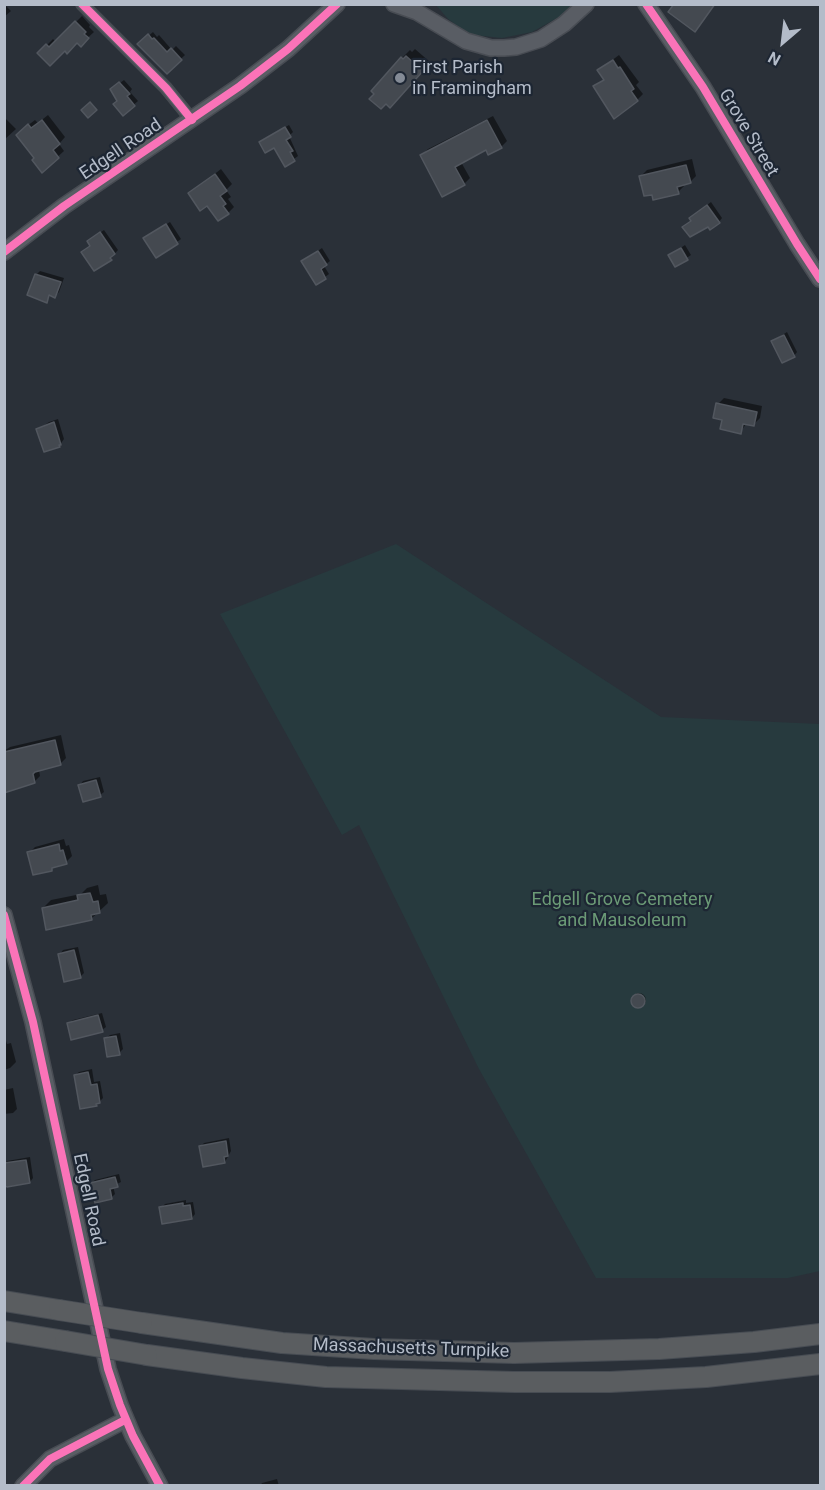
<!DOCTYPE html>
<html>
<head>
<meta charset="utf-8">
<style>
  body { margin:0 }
  #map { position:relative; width:825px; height:1490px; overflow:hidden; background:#2a3038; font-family:Roboto,sans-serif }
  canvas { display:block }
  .frame { position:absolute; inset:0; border:6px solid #b4bcc9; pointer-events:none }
  .north { position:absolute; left:753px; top:12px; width:60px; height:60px; -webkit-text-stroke:4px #1d2633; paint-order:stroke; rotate:208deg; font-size:16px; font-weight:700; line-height:24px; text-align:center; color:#b4bcc9 }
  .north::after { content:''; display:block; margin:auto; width:21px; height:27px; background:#b4bcc9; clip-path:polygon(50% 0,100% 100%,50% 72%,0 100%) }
</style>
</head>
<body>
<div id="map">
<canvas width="825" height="1490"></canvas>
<div class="frame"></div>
<div class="north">N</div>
</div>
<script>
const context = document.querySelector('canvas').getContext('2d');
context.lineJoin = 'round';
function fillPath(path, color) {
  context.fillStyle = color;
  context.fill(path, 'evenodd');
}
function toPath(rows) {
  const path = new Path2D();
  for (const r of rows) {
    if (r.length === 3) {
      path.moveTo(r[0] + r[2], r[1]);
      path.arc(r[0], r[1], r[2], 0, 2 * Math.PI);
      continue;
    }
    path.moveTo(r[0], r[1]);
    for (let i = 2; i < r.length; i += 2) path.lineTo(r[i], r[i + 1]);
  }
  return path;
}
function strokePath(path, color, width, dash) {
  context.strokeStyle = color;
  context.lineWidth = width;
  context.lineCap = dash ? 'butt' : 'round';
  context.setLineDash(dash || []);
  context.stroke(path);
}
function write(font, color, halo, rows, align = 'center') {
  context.font = font + ' Roboto,sans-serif';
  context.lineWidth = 4.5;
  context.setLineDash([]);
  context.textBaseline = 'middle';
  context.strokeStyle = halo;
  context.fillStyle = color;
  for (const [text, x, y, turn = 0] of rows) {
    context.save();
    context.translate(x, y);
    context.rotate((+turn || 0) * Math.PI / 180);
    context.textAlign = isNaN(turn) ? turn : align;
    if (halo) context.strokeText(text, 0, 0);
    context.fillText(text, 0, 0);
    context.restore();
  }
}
const green = toPath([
  [436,5,573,5,559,17,532,32,502,38,474,35,462,29,448,19],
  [396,544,661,717,820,724,820,1271,788,1278,596,1278,479,1069,359,825,342,835,220,614]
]);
const shadow = toPath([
  [4,4,11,11,4,17],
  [82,16,90,25,89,27,94,32,81,44,77,41,65,49,39,53,53,39,56,42],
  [153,32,157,37,159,35,172,50,176,46,185,55,167,72,139,44],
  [415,49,430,62,398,98,386,102,402,58,410,50,412,52],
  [619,55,639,82,636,85,643,94,637,100,595,87,605,78,599,70],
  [124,80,132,89,130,92,138,101,123,114,116,86],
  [48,115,65,137,59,144,64,151,42,171,23,129,35,120,38,123],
  [493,116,507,141,501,147,487,148,461,162,470,178,464,184,422,155,428,149],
  [4,117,16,129,4,140],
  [289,125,293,132,289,136,298,156,286,165,274,146,265,139],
  [692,159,696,176,690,182,684,183,684,186,678,192,641,176,647,170],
  [221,169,232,184,226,190,231,197,228,199,234,207,228,213,208,204,190,193],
  [711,202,722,218,719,222,708,225,693,221,690,218],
  [170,222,181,239,177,242,149,235],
  [104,230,118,250,111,258,95,269,92,238],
  [685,245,691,255,676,265,670,255],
  [322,248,330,261,324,266,329,274,317,283,307,258],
  [40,271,64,278,59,292,55,296,51,294,46,301,36,275],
  [787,332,797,352,794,356,773,341],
  [724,398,762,406,760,418,754,424,747,423,740,432,724,419,718,404],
  [58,419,64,439,59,446,38,430,49,422],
  [61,735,66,758,60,764,39,770,40,776,34,782,4,791,4,751,10,747],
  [100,777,104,792,100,795,80,785,83,781],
  [64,839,66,846,69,845,72,856,66,862,56,865,51,869,29,853,35,847],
  [98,885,100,895,106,894,108,903,91,919,43,908,51,900,81,894,87,888],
  [78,947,84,973,80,977,60,954,63,950],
  [639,1000,7],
  [102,1013,106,1027,102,1030,69,1023,73,1020],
  [120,1033,123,1049,119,1053,106,1038,110,1035],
  [4,1034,7,1044,11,1043,16,1062,10,1068,4,1070],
  [92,1069,94,1082,100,1081,103,1098,96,1105,75,1075,79,1072],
  [13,1088,17,1109,13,1113,4,1114,4,1090],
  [229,1138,231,1151,225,1162,201,1146,204,1143],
  [30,1157,33,1178,30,1182,4,1164,7,1161],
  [119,1174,121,1182,113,1186,115,1194,111,1198,92,1183,95,1180],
  [186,1200,186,1203,193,1202,195,1214,192,1218,161,1208,165,1204],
  [277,1479,279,1486,260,1486,262,1483]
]);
const building = toPath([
  [674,4,715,4,695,32,668,12,674,4],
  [75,21,86,32,84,34,89,38,81,47,77,43,67,54,65,51,50,66,37,53,46,44,49,47,75,21],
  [148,34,152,39,154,38,167,52,171,48,182,60,167,74,137,44,148,34],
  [406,56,423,71,390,108,386,104,381,109,369,99,374,94,371,91,401,57,403,59,406,56],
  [613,60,618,68,620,67,634,89,631,91,638,101,614,119,593,86,604,80,597,70,613,60],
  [119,82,130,94,127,96,135,106,123,116,113,104,117,101,110,89,119,82],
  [90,102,97,110,88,118,81,110,90,102],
  [42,120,60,144,53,150,59,158,42,173,32,160,34,158,16,135,28,124,31,128,42,120],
  [487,120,502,148,488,155,486,150,455,167,465,185,442,197,420,155,487,120],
  [285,127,291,137,286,140,293,151,290,152,295,161,285,167,274,148,265,153,259,142,285,127],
  [686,165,691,183,677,187,679,194,653,200,652,195,644,196,639,176,686,165],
  [215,174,227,191,220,196,226,204,223,206,229,214,218,221,207,206,200,211,188,193,215,174],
  [707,205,720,223,710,230,708,227,690,237,682,227,691,221,689,218,707,205],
  [166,224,178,244,156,258,143,238,166,224],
  [100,232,115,254,110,258,112,260,94,271,81,252,90,246,87,241,100,232],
  [681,248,688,260,675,267,668,255,681,248],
  [318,251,327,265,321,269,326,279,316,285,301,261,318,251],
  [35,274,61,282,55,298,49,295,47,303,27,295,35,274],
  [784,335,795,357,782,363,771,341,784,335],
  [716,403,757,412,754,426,743,424,741,434,720,429,722,420,713,418,716,403],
  [54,422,61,445,59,445,60,447,44,452,36,429,54,422],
  [55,740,61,765,35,772,33,774,35,783,4,793,4,752,55,740],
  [96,780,101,797,83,802,78,785,96,780],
  [59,844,60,851,63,850,67,864,52,868,52,871,33,875,27,852,59,844],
  [90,893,93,902,98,901,100,913,91,915,92,920,46,930,42,908,78,900,77,895,90,893],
  [74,950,81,978,64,982,58,954,74,950],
  [638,1001,7],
  [98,1015,103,1032,71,1040,67,1023,98,1015],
  [116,1036,120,1055,107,1057,104,1038,116,1036],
  [88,1072,91,1085,97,1084,100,1103,96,1104,97,1106,80,1109,74,1075,88,1072],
  [226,1141,228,1156,224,1157,225,1163,203,1167,199,1146,226,1141],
  [26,1160,30,1183,7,1187,4,1185,4,1163,26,1160],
  [115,1177,118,1187,110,1189,112,1199,95,1203,90,1183,115,1177],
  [183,1203,183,1206,190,1205,192,1219,162,1224,159,1207,183,1203]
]);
const street = toPath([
  [82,4,166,88,192,120]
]);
const secondary = toPath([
  [394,4,417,12,466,41,491,48,504,48,516,47,541,39,564,24,586,4],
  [646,4,703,87,797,244,820,279],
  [4,252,64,206,240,86,288,49,337,4],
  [4,915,33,1022,108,1369,120,1405,133,1436,160,1486],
  [23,1486,50,1459,125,1420]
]);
const highway = toPath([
  [4,1301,59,1310],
  [142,1323,282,1343,374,1349,514,1353,659,1349,754,1342,820,1334],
  [4,1331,65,1341],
  [147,1355,242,1368,326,1377,514,1382,610,1382,706,1377,820,1364]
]);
const highwayBridge = toPath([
  [59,1310,142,1323],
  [65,1341,147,1355]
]);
const cycleway = toPath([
  [82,4,166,88,192,120],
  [646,4,703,87,797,244,820,279],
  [4,252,64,206,240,86,288,49,337,4],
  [4,915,33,1022,108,1369,120,1405,133,1436,160,1486],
  [23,1486,50,1459,125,1420]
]);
const markers = [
  [400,78,6,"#848b96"]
];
const poiNames = [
  ["First Parish",412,68],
  ["in Framingham",412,89]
];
const streetNames = [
  ["Grove Street",748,133,59],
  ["Edgell Road",121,150,-34],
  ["Edgell Road",88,1200,78],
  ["Massachusetts Turnpike",411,1349,2]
];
const parkNames = [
  ["Edgell Grove Cemetery",622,900],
  ["and Mausoleum",622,921]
];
fillPath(green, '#273a3e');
fillPath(shadow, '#0007');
fillPath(building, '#444950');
strokePath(building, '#52575f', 1.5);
strokePath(street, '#484c53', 14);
strokePath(secondary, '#484c53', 18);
strokePath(highway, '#474c53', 22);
strokePath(street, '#5a5e66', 10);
strokePath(secondary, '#595d64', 15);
strokePath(highway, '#5a5d60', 20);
strokePath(highwayBridge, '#474c53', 22, []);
strokePath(highwayBridge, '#5a5d60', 20);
strokePath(cycleway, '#fb73b8', 8);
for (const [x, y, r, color] of markers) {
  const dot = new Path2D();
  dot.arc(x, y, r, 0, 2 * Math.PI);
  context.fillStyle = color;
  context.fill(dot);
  strokePath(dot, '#1d2633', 2);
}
write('18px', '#b4bcc9', '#1d2633', poiNames, 'left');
write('18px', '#b4bcc9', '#1d2633', streetNames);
write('18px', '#6b9a76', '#1d2633', parkNames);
</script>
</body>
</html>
